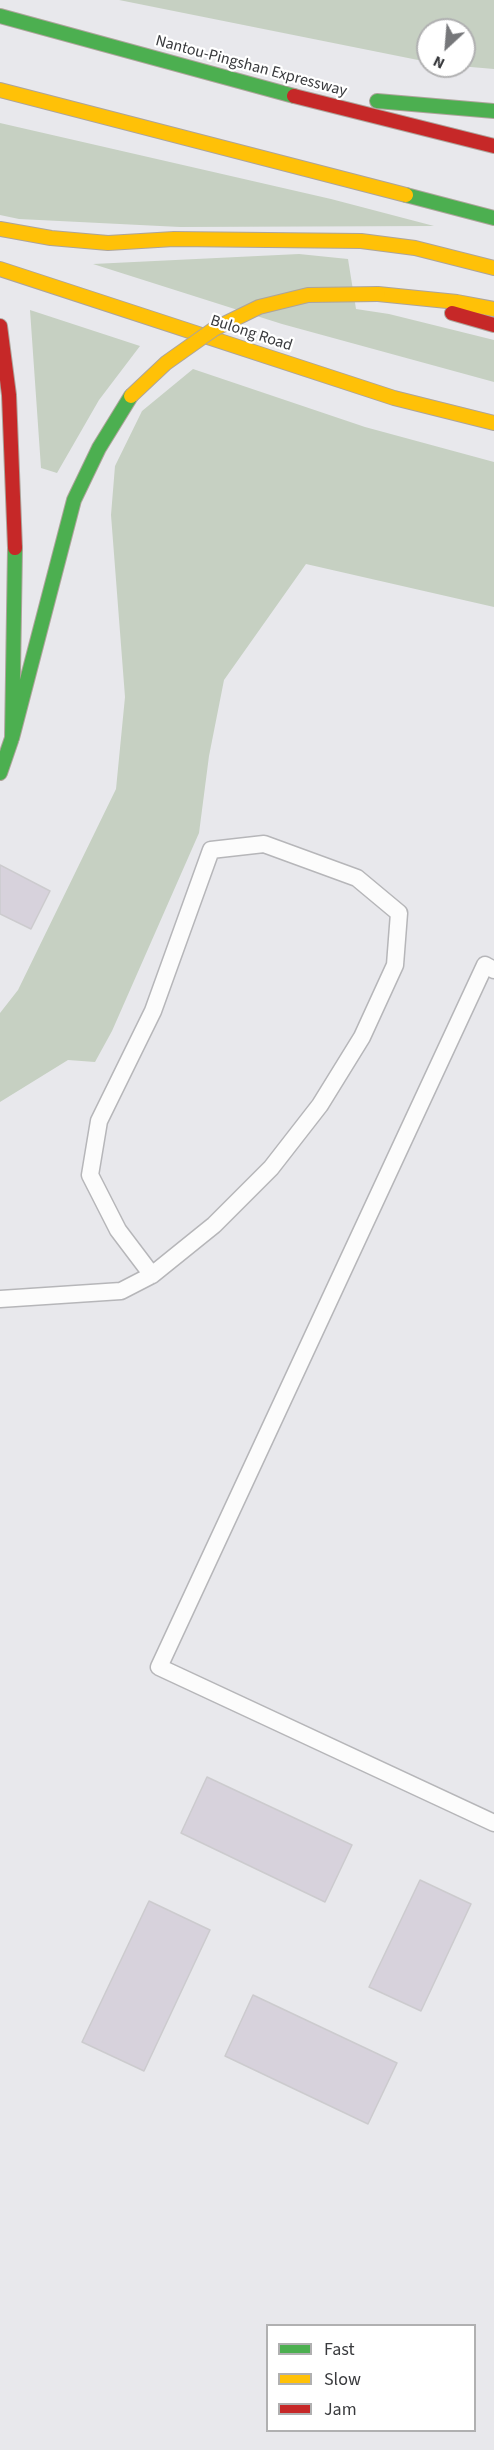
<!DOCTYPE html>
<html>
<head>
<meta charset="utf-8">
<style>
  body { margin:0 }
  #map { position:relative; width:494px; height:2450px; overflow:hidden; background:#e8e8ec; font-family:"Source Sans 3",sans-serif }
  canvas { display:block }
  .legend { position:absolute; left:266px; top:2324px; width:210px; height:108px; box-sizing:border-box; background:#fff; border:2px solid #b0b0b1; margin:0; padding:8px 10px; list-style:none; font-size:18px; color:#393a3d }
  .legend li { display:flex; align-items:center; gap:12px; height:30px }
  .legend b { width:30px; border:2px solid #b0b0b1 }
  .north { position:absolute; left:416px; top:18px; width:60px; height:60px; box-sizing:border-box; background:#fff; border:2px solid #b0b0b1; border-radius:50%; rotate:206deg; font-size:16px; font-weight:700; line-height:24px; text-align:center; color:#393a3d }
  .north::after { content:''; display:block; margin:auto; width:21px; height:27px; background:#76777a; clip-path:polygon(50% 0,100% 100%,50% 72%,0 100%) }
</style>
</head>
<body>
<div id="map">
<canvas width="494" height="2450"></canvas>
<ul class="legend">
<li><b style="height:8px;background:#4caf50"></b>Fast</li>
<li><b style="height:8px;background:#ffc107"></b>Slow</li>
<li><b style="height:8px;background:#c62828"></b>Jam</li>
</ul>
<div class="north">N</div>
</div>
<script>
const context = document.querySelector('canvas').getContext('2d');
context.lineJoin = 'round';
function fillPath(path, color) {
  context.fillStyle = color;
  context.fill(path, 'evenodd');
}
function toPath(rows) {
  const path = new Path2D();
  for (const r of rows) {
    path.moveTo(r[0], r[1]);
    for (let i = 2; i < r.length; i += 2) path.lineTo(r[i], r[i + 1]);
  }
  return path;
}
function strokePath(path, color, width, dash) {
  context.strokeStyle = color;
  context.lineWidth = width;
  context.lineCap = dash ? 'butt' : 'round';
  context.setLineDash(dash || []);
  context.stroke(path);
}
function write(font, color, halo, rows, align = 'center') {
  context.font = font + ' "Source Sans 3",sans-serif';
  context.lineWidth = 4.5;
  context.setLineDash([]);
  context.textBaseline = 'middle';
  context.strokeStyle = halo;
  context.fillStyle = color;
  for (const [text, x, y, turn = 0] of rows) {
    context.save();
    context.translate(x, y);
    context.rotate((+turn || 0) * Math.PI / 180);
    context.textAlign = isNaN(turn) ? turn : align;
    if (halo) context.strokeText(text, 0, 0);
    context.fillText(text, 0, 0);
    context.restore();
  }
}
const green = toPath([
  [119,0,494,0,494,69,459,66,464,66,464,30,428,30,428,62],
  [0,123,331,199,434,226,180,227,19,219,0,215],
  [299,254,348,259,356,309,389,314,494,340,494,382,282,324,93,264],
  [30,310,140,346,99,400,57,473,41,468],
  [193,369,365,427,494,462,494,607,306,564,224,680,209,756,199,833,112,1031,95,1062,68,1060,0,1102,0,1013,18,990,116,789,125,697,111,515,115,466,142,411]
]);
const building = toPath([
  [0,865,50,891,31,929,0,914,0,865],
  [207,1777,352,1845,325,1902,181,1833,207,1777],
  [420,1880,471,1904,421,2011,369,1987,420,1880],
  [149,1901,210,1930,144,2071,82,2042,149,1901],
  [253,1995,397,2063,368,2124,225,2056,253,1995]
]);
const street = toPath([
  [494,970,485,965,159,1667,494,1823],
  [0,1299,121,1291,152,1275,214,1225,271,1168,320,1105,362,1037,395,965,399,913,357,878,264,844,211,850,153,1011,99,1121,90,1175,118,1230,152,1275]
]);
const fast = toPath([
  [0,16,294,96],
  [377,101,494,111],
  [406,195,494,218],
  [12,738,15,548],
  [0,773,12,738,74,500,99,448,131,396]
]);
const slow = toPath([
  [0,90,406,195],
  [0,229,51,238,108,243,174,239,361,241,415,248,494,268],
  [0,269,394,398,494,423],
  [378,294,457,302,494,309]
]);
const jam = toPath([
  [294,96,494,146],
  [452,313,494,325],
  [0,326,9,395,15,548]
]);
const slowBridge = toPath([
  [131,396,166,363,214,329,259,307,308,295,378,294]
]);
const streetNames = [
  ["Nantou-Pingshan Expressway",251,67,15],
  ["Bulong Road",251,334,18]
];
fillPath(green, '#c6d0c2');
fillPath(building, '#d7d2dc');
strokePath(building, '#cccbce', 1.5);
strokePath(street, '#b6b6b9', 19);
strokePath(fast, '#ada49b', 16);
strokePath(slow, '#ada49b', 16);
strokePath(jam, '#ada49b', 16);
strokePath(street, '#fcfcfc', 16);
strokePath(fast, '#4caf50', 14);
strokePath(slow, '#ffc107', 14);
strokePath(jam, '#c62828', 14);
strokePath(slowBridge, '#ada49b', 16, []);
strokePath(slowBridge, '#ffc107', 14);
write('16px', '#393a3d', '#fff', streetNames);
</script>
</body>
</html>
